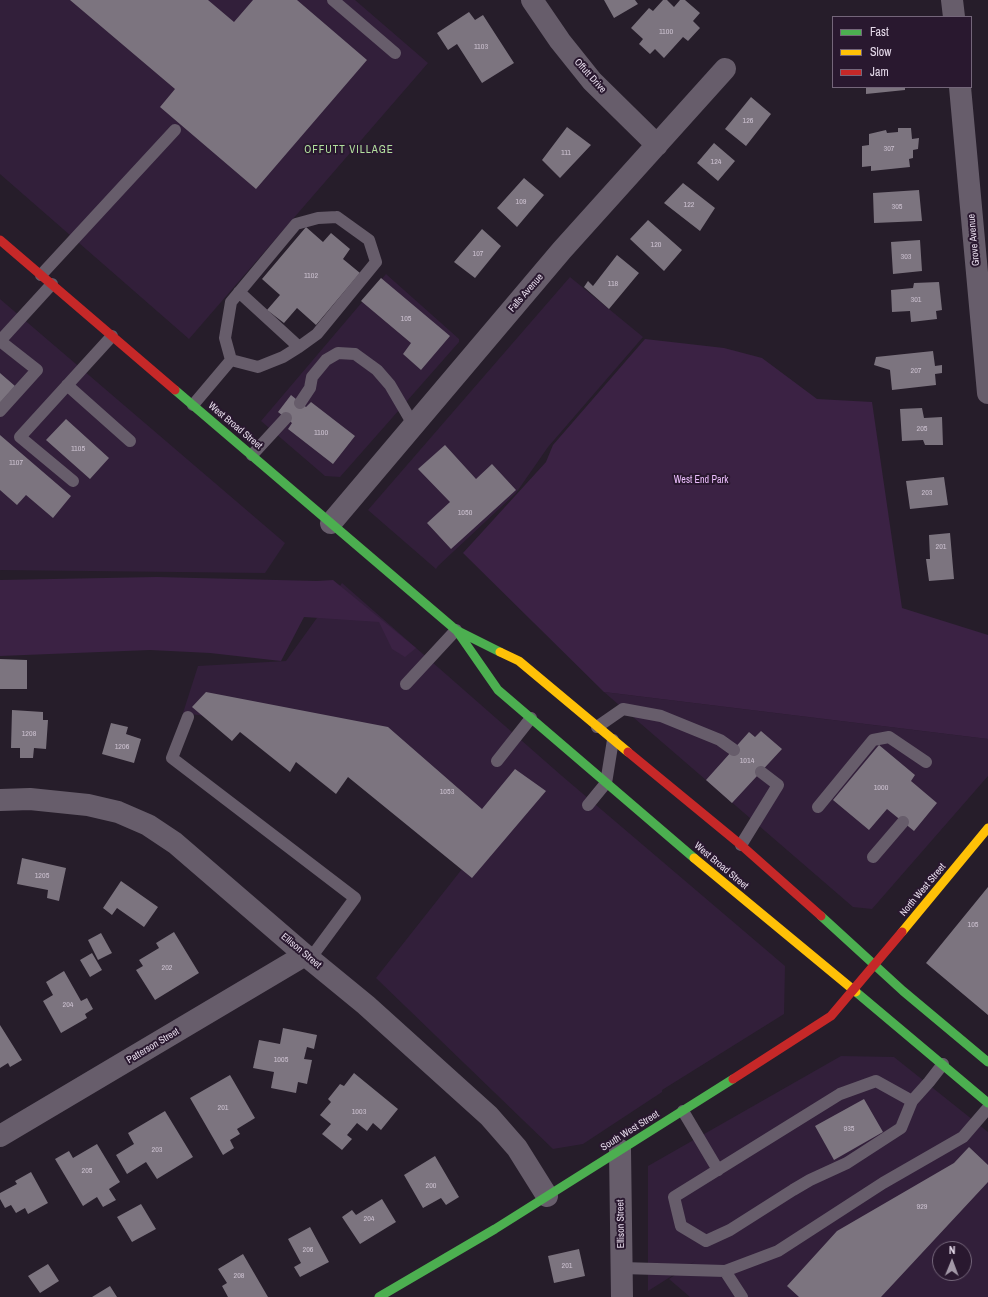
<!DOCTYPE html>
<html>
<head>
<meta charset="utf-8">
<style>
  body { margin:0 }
  #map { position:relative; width:988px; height:1297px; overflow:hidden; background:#261d2a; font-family:"Archivo Narrow",sans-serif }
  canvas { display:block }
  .legend { position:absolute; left:832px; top:16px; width:140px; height:72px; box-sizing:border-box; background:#29182f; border:1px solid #74667a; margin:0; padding:5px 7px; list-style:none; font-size:12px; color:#e5daea }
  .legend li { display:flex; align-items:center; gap:8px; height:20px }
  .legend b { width:20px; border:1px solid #74667a }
  .north { position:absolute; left:932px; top:1241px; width:40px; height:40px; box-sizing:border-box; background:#29182f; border:1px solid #74667a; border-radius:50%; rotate:1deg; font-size:11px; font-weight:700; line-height:16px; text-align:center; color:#e5daea }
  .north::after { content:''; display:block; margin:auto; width:14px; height:18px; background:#a298a7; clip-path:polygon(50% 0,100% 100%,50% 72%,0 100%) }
</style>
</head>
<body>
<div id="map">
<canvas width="988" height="1297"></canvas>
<ul class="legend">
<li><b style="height:5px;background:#4caf50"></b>Fast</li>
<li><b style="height:5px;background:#ffc107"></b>Slow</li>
<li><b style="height:5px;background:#c62828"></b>Jam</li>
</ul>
<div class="north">N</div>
</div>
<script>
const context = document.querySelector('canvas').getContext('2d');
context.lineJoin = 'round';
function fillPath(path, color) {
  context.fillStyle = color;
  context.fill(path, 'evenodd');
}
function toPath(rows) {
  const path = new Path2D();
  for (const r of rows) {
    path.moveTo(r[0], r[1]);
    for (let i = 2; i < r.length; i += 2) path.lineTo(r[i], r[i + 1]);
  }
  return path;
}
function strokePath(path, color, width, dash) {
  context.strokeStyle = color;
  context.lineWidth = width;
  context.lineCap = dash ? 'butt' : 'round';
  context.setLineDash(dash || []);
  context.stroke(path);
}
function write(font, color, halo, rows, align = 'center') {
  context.font = font + ' "Archivo Narrow",sans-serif';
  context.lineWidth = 4;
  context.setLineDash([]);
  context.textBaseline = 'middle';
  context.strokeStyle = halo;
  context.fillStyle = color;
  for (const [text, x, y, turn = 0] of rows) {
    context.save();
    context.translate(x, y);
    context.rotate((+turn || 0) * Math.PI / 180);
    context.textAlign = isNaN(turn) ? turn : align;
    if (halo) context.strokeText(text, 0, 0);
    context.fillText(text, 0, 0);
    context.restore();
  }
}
const built = toPath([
  [0,0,355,0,428,63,189,339,0,174],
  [386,274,459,339,459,342,340,477,325,476,261,421],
  [570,277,643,337,548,447,516,493,438,566,436,569,368,510],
  [0,299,285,543,265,573,0,570],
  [342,583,562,776,785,966,784,1014,662,1090,662,1092,583,1144,553,1149,376,978,462,869,352,777,229,719,183,713,198,666,286,661],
  [604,692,988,739,988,776,872,909,853,907],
  [841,1056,894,1057,988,1132,988,1297,690,1297,669,1279,697,1260,648,1291,648,1166],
  [940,1249,964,1249,964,1273,940,1273]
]);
const green = toPath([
  [645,339,724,348,762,358,817,399,872,402,902,608,988,635,988,739,604,692,463,553,546,462,553,445],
  [157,577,317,581,333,580,416,648,405,657,392,649,379,622,304,617,281,661,210,653,150,650,0,656,0,580]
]);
const building = toPath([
  [70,0,208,0,234,22,253,0,297,0,367,60,256,189,160,107,175,89],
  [604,0,635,0,638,4,614,18],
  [663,0,667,0,674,7,680,0,685,0,700,13,693,21,700,28,688,41,683,37,664,58,655,49,650,54,639,44,643,39,631,28,649,8,653,11],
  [469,12,475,20,483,15,514,63,482,83,457,44,448,50,437,33],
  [866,87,905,87,905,90,866,94],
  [751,97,771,114,746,146,725,129],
  [567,127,591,145,560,178,542,160],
  [898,128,911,128,912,139,919,138,918,149,913,150,913,158,909,159,910,167,871,171,871,166,862,167,862,146,869,145,869,134,886,130,887,133,898,132],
  [714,143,735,161,718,181,697,163],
  [524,178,544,195,517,227,497,208],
  [683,183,715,208,700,231,664,203],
  [919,190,922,221,874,223,873,193],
  [648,220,682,250,664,271,630,239],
  [306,227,323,242,331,233,350,249,343,259,360,273,316,325,297,308,284,323,267,310,280,295,262,279],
  [482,229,501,246,475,278,454,262],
  [920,240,922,271,893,274,891,242],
  [617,255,639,273,609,309,584,287,588,281,593,286],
  [381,278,450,336,421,370,403,354,411,343,361,301],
  [939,282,942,310,936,311,937,319,911,322,910,311,892,312,891,290,913,288,914,283],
  [933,351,935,366,942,365,942,373,935,374,936,385,892,390,890,370,874,365,876,357],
  [0,373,15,386,0,403],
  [291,395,306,407,311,402,355,436,333,464,288,429,292,423,278,412],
  [922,408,924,418,942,417,943,445,925,445,923,440,902,441,900,409],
  [66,419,109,458,90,479,46,440],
  [0,435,71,496,53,518,26,495,17,505,0,490],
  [445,445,476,479,492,464,516,490,451,549,427,523,450,502,418,469],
  [944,477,948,505,910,509,906,481],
  [950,533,954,579,929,581,926,559,930,559,929,535],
  [0,659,27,660,27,689,0,689],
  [206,692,388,727,482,809,515,769,546,791,472,878,348,777,336,794,296,762,290,772,240,732,232,741,192,707],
  [12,710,43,712,43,720,48,720,46,749,34,748,33,758,20,758,20,748,11,748],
  [111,723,128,727,126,734,141,739,134,763,102,754],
  [761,731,782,749,732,803,706,780,749,732,755,737],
  [879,745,915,775,911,781,937,803,914,831,887,809,869,830,833,800],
  [22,858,66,868,59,901,47,898,48,890,17,884],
  [121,881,158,907,144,927,117,908,112,915,103,908],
  [988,887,988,1015,926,963],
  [174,932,199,973,155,1000,136,970,143,966,139,960,159,948,156,943],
  [101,933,112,953,98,960,88,940],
  [92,953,102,970,90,977,80,960],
  [64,971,81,1001,87,998,93,1009,85,1014,87,1018,61,1033,43,1001,53,995,46,982],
  [0,1025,22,1060,10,1067,8,1063,0,1068],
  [283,1028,317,1035,314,1049,307,1047,304,1059,312,1060,307,1084,298,1082,296,1093,271,1088,274,1072,253,1068,259,1040,280,1044],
  [354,1073,398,1109,381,1130,373,1123,367,1131,357,1123,347,1135,352,1139,342,1150,322,1134,331,1124,320,1115,331,1102,328,1099,340,1084,344,1086],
  [230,1075,255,1118,237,1129,240,1134,230,1140,234,1148,223,1155,190,1098],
  [864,1099,883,1132,834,1160,815,1126],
  [165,1111,193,1157,157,1179,146,1162,127,1174,116,1155,134,1144,128,1133],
  [97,1144,120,1182,109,1189,116,1200,103,1207,97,1197,83,1206,55,1159,69,1151,73,1158],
  [969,1147,988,1165,988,1182,881,1297,799,1297,787,1286,837,1231,954,1163],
  [435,1156,459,1197,446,1205,441,1198,423,1208,404,1175],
  [31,1172,48,1203,28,1214,25,1208,16,1213,11,1205,5,1208,0,1199,0,1193,17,1184,15,1181],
  [382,1199,396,1222,360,1244,342,1217,352,1210,356,1215],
  [141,1204,156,1229,132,1242,117,1217],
  [310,1227,329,1262,300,1277,294,1267,301,1263,288,1239],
  [579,1249,585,1276,554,1283,548,1256],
  [243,1254,268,1297,228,1297,222,1286,227,1283,218,1269],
  [48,1264,59,1281,40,1293,28,1276],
  [110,1286,117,1297,92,1297]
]);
const lane = toPath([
  [333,0,395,53],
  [337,217,369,240,376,262,317,334,299,347,283,357,258,367,231,360,225,338,231,302,296,224,318,218,337,217],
  [41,275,175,130],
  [239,292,299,347],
  [0,341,37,370,0,411],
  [0,341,52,284],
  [67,385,130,441],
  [300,403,310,388,312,377,326,360,338,353,355,354,377,370,390,385,414,426],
  [193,405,231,360],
  [252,455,286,418],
  [73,481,20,437,112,336],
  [406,684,456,630],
  [188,717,172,758,355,898,310,959],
  [597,727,623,709,661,716,720,740,734,750],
  [497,761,531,718],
  [588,805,606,783,613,740],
  [818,807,873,740,889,737,926,762],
  [741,845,778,785,761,772],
  [873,857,903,822],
  [912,1101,901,1128,847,1163,810,1180,793,1190,730,1230,706,1241,681,1226,674,1197,840,1094,876,1081,912,1101,929,1082,943,1064],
  [683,1111,718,1170],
  [622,1268,725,1271,778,1251,883,1183,963,1137,988,1108],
  [725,1271,742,1297]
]);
const street = toPath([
  [532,0,560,41,592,81,657,145],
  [952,0,954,17],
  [960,87,988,393],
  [331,523,562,250,725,69],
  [0,800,30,799,88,805,118,812,148,825,175,843,305,955,366,1005,489,1116,517,1148,547,1196],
  [0,1136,305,955],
  [620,1150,622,1297]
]);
const fast = toPath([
  [175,390,456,630,500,652],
  [457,631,498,690,694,858],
  [821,916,903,991,988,1062],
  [856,992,988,1103],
  [379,1297,495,1229,733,1079]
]);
const slow = toPath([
  [500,652,519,661,628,752],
  [694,858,856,992],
  [902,932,988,828]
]);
const jam = toPath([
  [0,240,175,390],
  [628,752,741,845,821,916],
  [733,1079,831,1016,902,932]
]);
const numberNames = [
  ["1100",666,32],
  ["1103",481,47],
  ["126",748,121],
  ["307",889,149],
  ["111",566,153],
  ["124",716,162],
  ["109",521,202],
  ["122",689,205],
  ["305",897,207],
  ["120",656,245],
  ["107",478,254],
  ["303",906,257],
  ["1102",311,276],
  ["118",613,284],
  ["301",916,300],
  ["105",406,319],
  ["207",916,371],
  ["205",922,429],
  ["1100",321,433],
  ["1105",78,449],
  ["1107",16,463],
  ["203",927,493],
  ["1050",465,513],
  ["201",941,547],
  ["1208",29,734],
  ["1206",122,747],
  ["1014",747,761],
  ["1000",881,788],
  ["1053",447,792],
  ["1205",42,876],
  ["105",973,925],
  ["202",167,968],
  ["204",68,1005],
  ["1005",281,1060],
  ["201",223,1108],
  ["1003",359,1112],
  ["935",849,1129],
  ["203",157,1150],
  ["205",87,1171],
  ["200",431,1186],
  ["929",922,1207],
  ["204",369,1219],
  ["206",308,1250],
  ["201",567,1266],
  ["208",239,1276]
];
const streetNames = [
  ["Offutt Drive",590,76,48],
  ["Grove Avenue",974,240,-95],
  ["Falls Avenue",526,293,-49],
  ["West Broad Street",235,426,40],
  ["West Broad Street",721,866,40],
  ["North West Street",923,890,-50],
  ["Ellison Street",301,951,40],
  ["Patterson Street",153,1046,-31],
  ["South West Street",630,1131,-32],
  ["Ellison Street",621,1224,-91]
];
const parkNames = [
  ["West End Park",701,480]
];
const neighbourhoodNames = [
  ["OFFUTT VILLAGE",349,150]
];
fillPath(built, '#321f3a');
fillPath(green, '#3b2244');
fillPath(building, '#7c747f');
strokePath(lane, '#675d6b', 12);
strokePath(street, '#675d6b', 22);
strokePath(fast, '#4caf50', 9);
strokePath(slow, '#ffc107', 9);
strokePath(jam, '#c62828', 9);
write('8px', '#cbc0cf', null, numberNames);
write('10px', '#e5daea', '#29182f', streetNames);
write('10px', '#ecbefd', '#29182f', parkNames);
context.letterSpacing = '1px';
write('11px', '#b2e09e', '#29182f', neighbourhoodNames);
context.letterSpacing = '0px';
</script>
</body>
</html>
